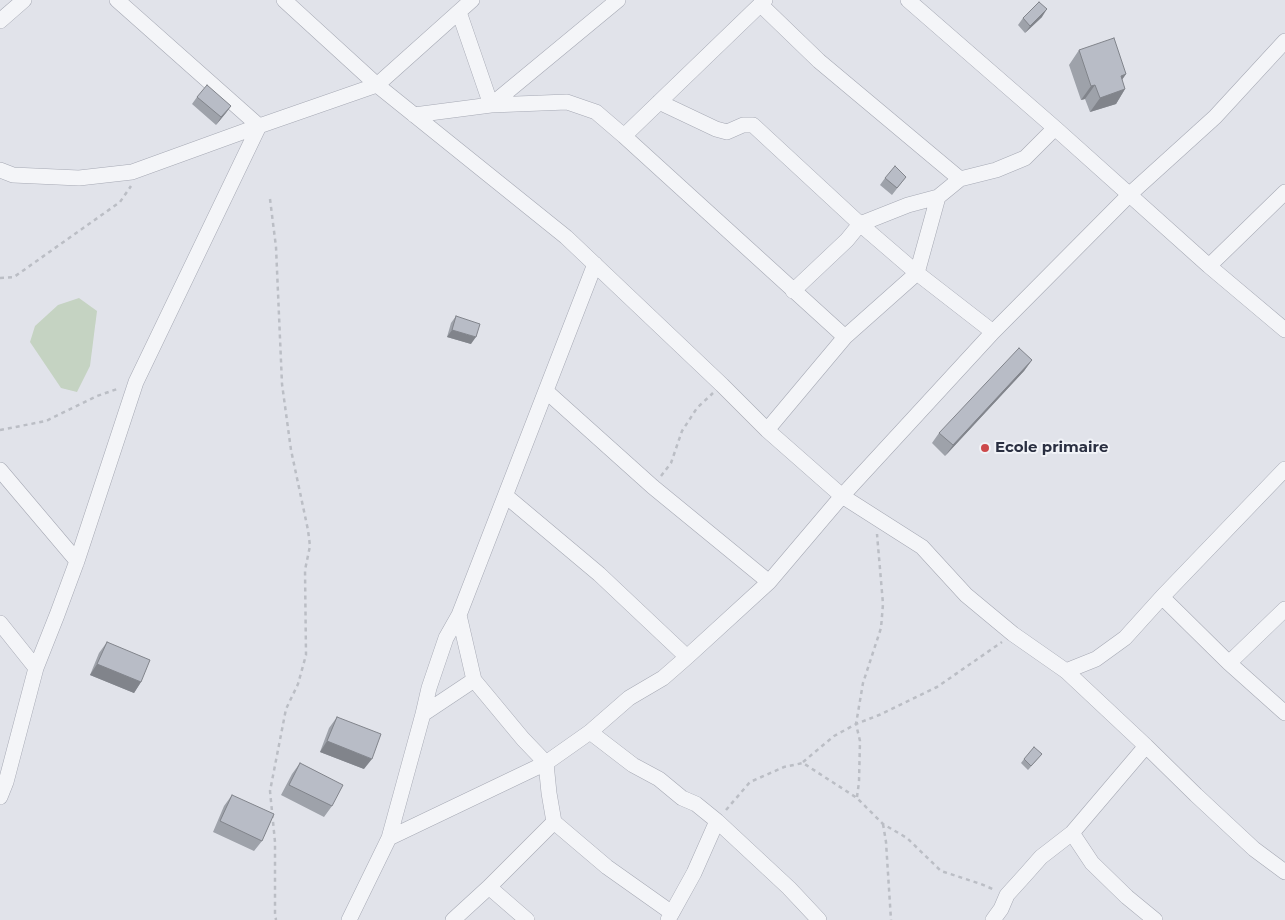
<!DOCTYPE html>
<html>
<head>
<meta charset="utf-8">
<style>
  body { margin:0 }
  canvas { display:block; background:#e1e3ea }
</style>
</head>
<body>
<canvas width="1285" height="920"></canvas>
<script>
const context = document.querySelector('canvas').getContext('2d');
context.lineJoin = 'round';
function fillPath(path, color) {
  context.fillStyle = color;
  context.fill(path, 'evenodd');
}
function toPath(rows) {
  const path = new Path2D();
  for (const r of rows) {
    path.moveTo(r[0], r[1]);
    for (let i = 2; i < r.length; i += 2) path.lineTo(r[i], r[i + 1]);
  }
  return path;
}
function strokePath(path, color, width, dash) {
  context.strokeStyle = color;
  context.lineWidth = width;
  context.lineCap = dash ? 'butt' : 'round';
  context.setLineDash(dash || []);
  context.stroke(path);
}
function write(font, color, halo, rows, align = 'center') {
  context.font = font + ' Montserrat,sans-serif';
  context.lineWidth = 4;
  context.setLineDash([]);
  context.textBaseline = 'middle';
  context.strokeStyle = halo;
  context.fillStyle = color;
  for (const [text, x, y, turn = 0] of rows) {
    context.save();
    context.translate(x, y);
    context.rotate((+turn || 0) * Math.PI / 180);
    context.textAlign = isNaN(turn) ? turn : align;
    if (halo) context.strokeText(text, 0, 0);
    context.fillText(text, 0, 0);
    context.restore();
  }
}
const green = toPath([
  [79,298,97,311,90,366,77,392,61,388,30,342,35,326,58,305]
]);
const path = toPath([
  [270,199,276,247,282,384,291,450,308,530,310,546,305,570,306,655,298,684,286,709,270,791,275,842,275,913,276,920],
  [0,278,14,277,120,202,131,186],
  [0,430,46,421,97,396,120,388],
  [661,476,671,463,682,431,697,408,713,393],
  [803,762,834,736,856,724,863,683,881,628,883,604,877,534],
  [857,797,859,782,860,741,856,724,879,715,937,687,1002,642],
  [726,810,750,782,784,767,803,763,857,798,883,824,907,838,941,871,981,884,995,890],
  [883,824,886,842,891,920]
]);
const minor = toPath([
  [284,0,377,85,566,237,722,385,767,430,842,496,922,547,966,595,1013,634,1066,671,1146,746,1196,795,1254,849,1285,872],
  [908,0,1055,128,1209,266,1285,330],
  [761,5,819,61,960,179],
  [459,12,491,105,567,102,596,112,624,136,845,337],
  [0,21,24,0],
  [659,102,716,129,727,132,743,125,753,125,860,224,917,273,993,332],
  [414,115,491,105,618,0],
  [624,136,765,0],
  [0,170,13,175,79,178,132,172,259,126,117,0],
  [1209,266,1285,192],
  [793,291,847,240,860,224,908,205,938,197],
  [546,391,653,487,769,582],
  [767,430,845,337,917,273,938,197,960,179,996,170,1025,158,1055,128],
  [0,470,77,561],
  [506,496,599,574,687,657],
  [1162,597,1229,663,1285,713],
  [0,623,36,668],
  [1229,663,1285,609],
  [1066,671,1096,659,1125,638,1162,597,1285,469],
  [423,714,429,688,446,638,459,615],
  [590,732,633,765,659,779,682,798,696,804,717,821,789,888,819,920],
  [0,797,6,782,36,668,57,615,77,561,136,382,259,126,377,85,472,0],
  [554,822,607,867,672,913],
  [1072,833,1092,863,1127,897,1155,920],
  [389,838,546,763,523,739,474,680],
  [489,887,527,920],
  [349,920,389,838,423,714,474,680,459,615,595,264],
  [453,920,489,887,554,822,549,793,546,763,590,732,629,698,663,678,687,657,769,582,842,496,993,332,1130,194,1215,117,1285,41],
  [668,920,694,873,717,821],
  [993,920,1001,909,1007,895,1026,874,1041,857,1072,833,1146,746]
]);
const wall = toPath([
  [1042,17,1025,33,1018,25,1023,18],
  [1079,50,1126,74,1122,80,1125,89,1116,104,1090,112,1085,99,1081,100,1069,65],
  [197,97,231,106,216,125,192,104],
  [906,177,892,195,880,185,885,178],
  [456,316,471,344,447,337,451,323],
  [1032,360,1024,371,945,456,932,443,939,433],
  [107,642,141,682,134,693,90,675,99,653],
  [337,717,364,769,320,752,329,728],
  [1042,754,1028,770,1021,763,1024,759],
  [300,763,332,806,324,817,281,795,292,774],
  [232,795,262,841,254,851,213,832,224,806]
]);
const shadedWall = toPath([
  [1047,9,1042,17,1025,33,1030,26],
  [1126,74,1116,88,1121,76],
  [1095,85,1085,99,1081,100,1091,86],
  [1125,89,1116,104,1090,112,1100,98],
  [231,106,226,113,216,125,221,117],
  [452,330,476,337,471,344,447,337],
  [1032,360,1024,371,945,456,953,445],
  [97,664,141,682,134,693,90,675],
  [327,741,372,759,364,769,320,752]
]);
const building = toPath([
  [1039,2,1047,9,1030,26,1023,18,1039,2],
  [1114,38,1126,74,1121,76,1125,89,1100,98,1095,85,1091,86,1079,50,1114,38],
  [207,85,231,106,221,117,197,97,207,85],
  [895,166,906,177,897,188,885,178,895,166],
  [456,316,480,324,476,337,452,330,456,316],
  [1019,348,1032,360,953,445,939,433,1019,348],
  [107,642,150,660,141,682,97,664,107,642],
  [337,717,381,734,372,759,327,741,337,717],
  [1034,747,1042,754,1031,766,1024,759,1034,747],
  [300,763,343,785,332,806,289,785,300,763],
  [232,795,274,814,262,841,220,821,232,795]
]);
const markers = [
  [985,448,5,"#cc494b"]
];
const poiNames = [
  ["Ecole primaire",995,448]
];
fillPath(green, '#c5d3c2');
strokePath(minor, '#a6a9b4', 16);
strokePath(path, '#bbbec5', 2.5, [4, 4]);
strokePath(minor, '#f4f5f8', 15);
fillPath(wall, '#9ea2aa');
fillPath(shadedWall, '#81848b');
fillPath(building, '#b8bcc6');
strokePath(building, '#81848b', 1);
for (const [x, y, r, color] of markers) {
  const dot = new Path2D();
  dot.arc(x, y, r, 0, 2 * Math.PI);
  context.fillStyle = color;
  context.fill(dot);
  strokePath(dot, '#f1f3f7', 2);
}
write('bold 15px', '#2a2f41', '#f1f3f7', poiNames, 'left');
</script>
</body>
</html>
